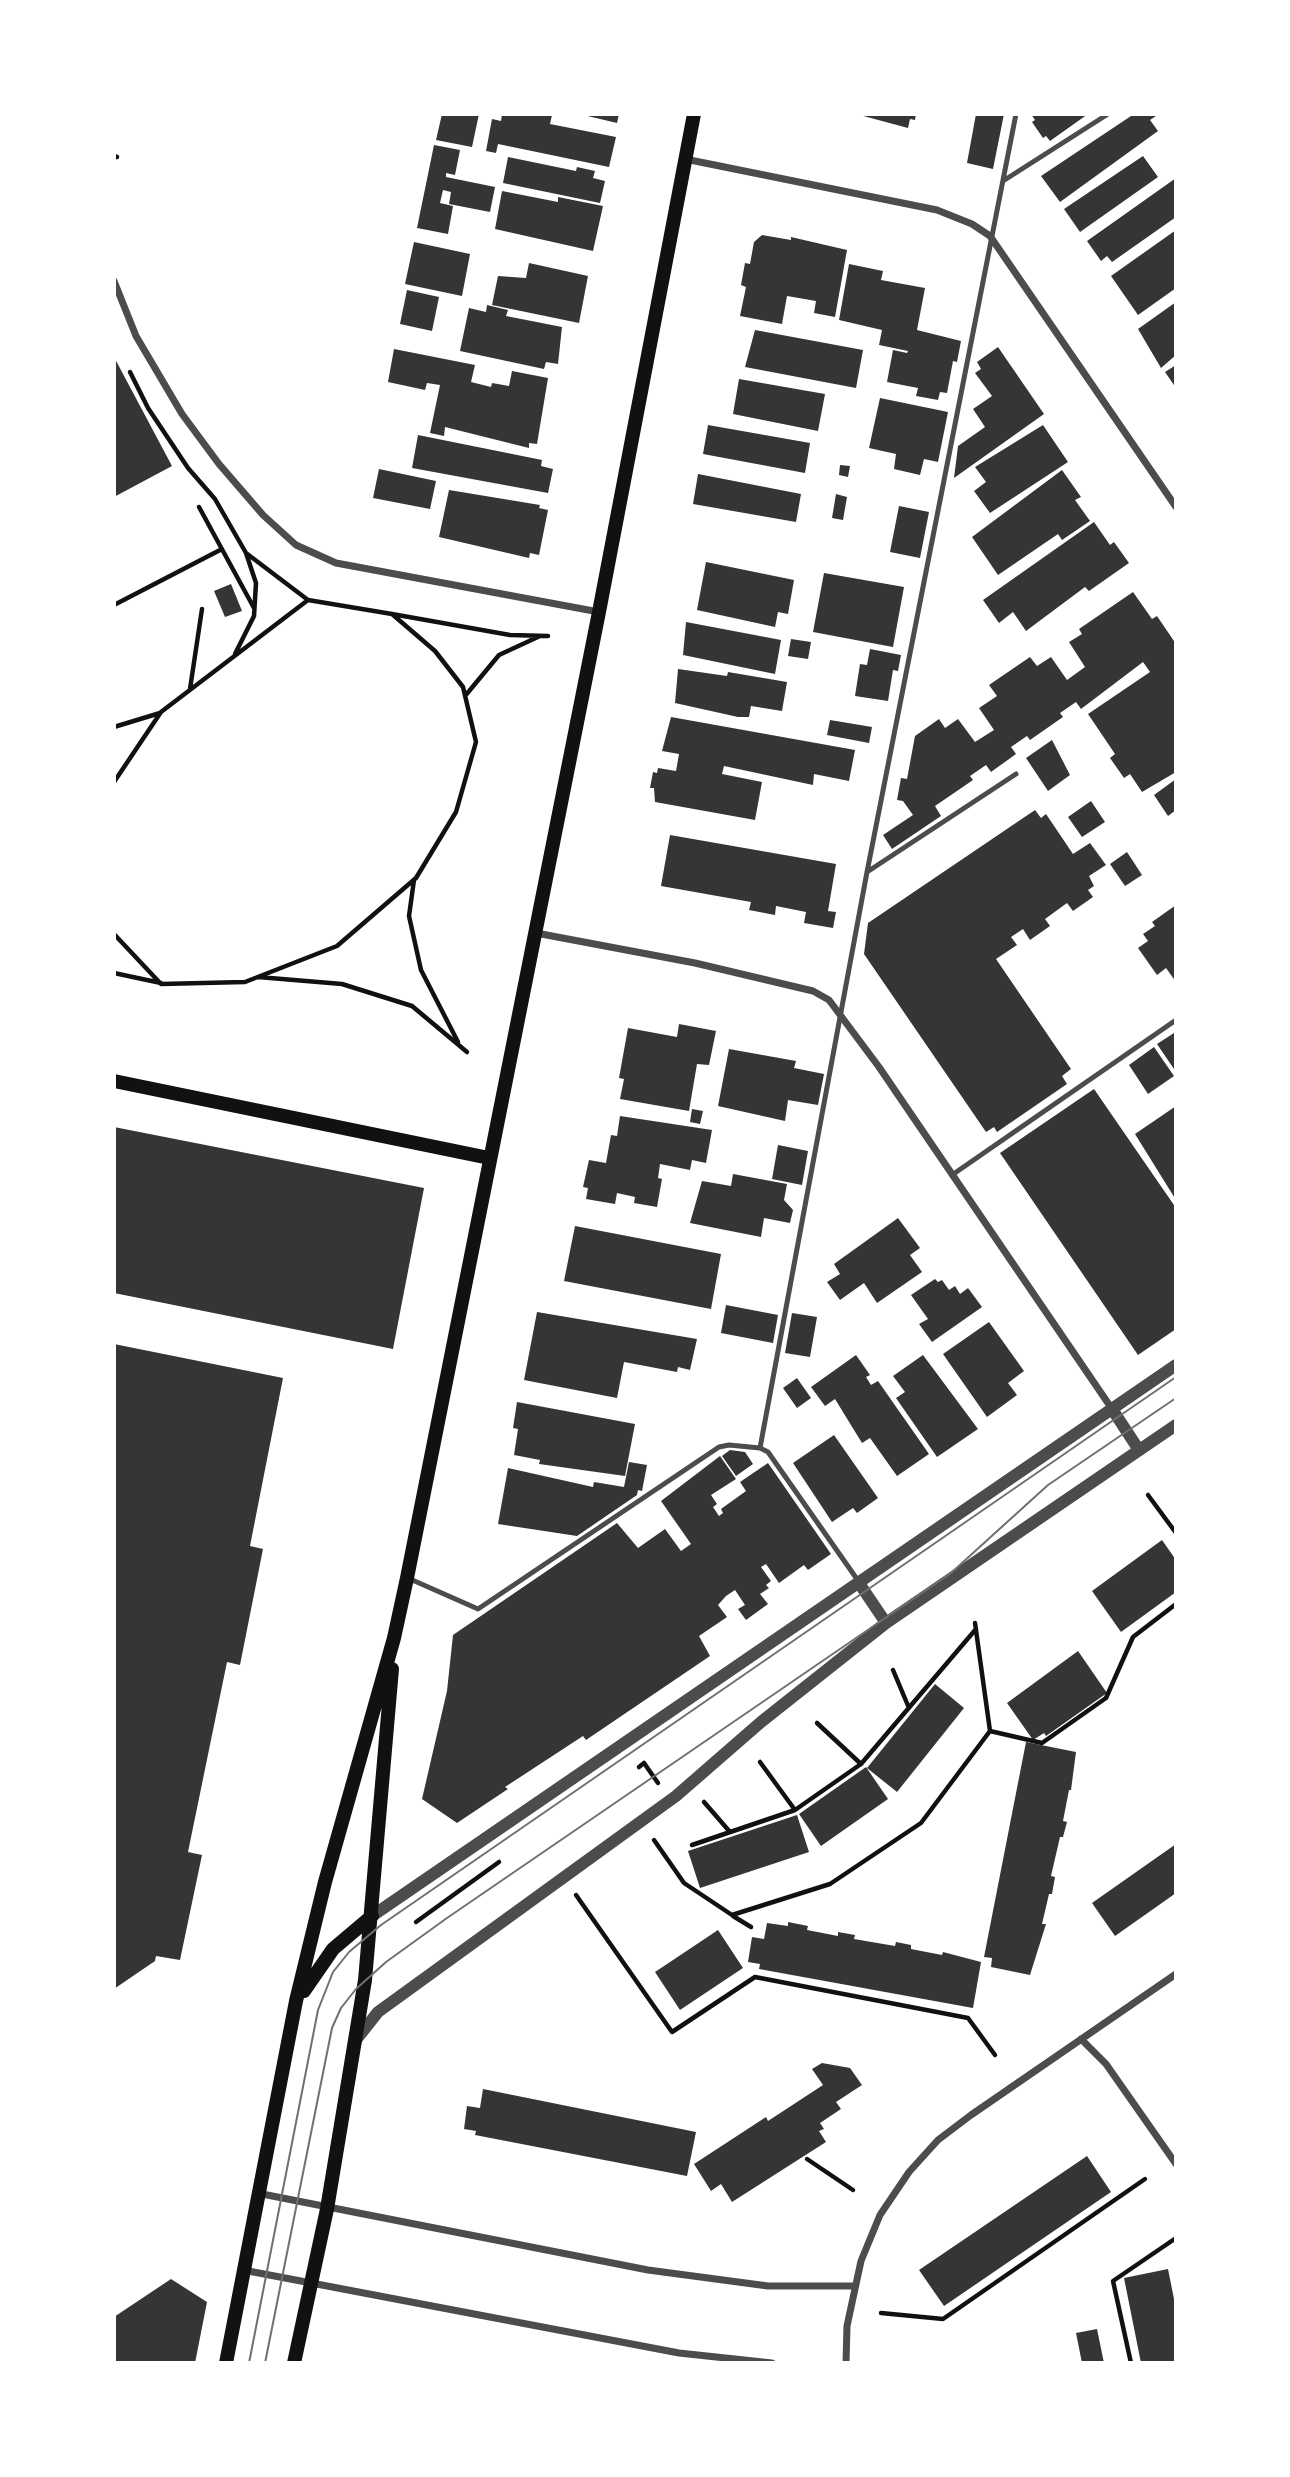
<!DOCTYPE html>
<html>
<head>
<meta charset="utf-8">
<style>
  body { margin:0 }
  #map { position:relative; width:1290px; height:2477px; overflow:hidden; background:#fff; font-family:"Fira Sans Condensed",sans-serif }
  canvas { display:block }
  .frame { position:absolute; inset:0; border:116px solid #fff; pointer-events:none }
</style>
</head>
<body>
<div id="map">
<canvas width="1290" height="2477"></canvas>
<div class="frame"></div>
</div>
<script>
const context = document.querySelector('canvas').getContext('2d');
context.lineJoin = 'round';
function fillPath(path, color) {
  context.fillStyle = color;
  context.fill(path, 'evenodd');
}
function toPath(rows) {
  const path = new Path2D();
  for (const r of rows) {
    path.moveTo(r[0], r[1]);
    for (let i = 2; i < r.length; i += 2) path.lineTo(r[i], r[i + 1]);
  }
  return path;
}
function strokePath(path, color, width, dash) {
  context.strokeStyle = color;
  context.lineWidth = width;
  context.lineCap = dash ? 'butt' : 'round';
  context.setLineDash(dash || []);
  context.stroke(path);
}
const building = toPath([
  [442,114,479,114,472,147,436,140],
  [502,114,546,114,552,115,550,124,616,137,609,167,498,144,496,153,486,151,492,119,501,121],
  [579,114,619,114,617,123],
  [856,114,916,114,915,120,910,119,908,128],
  [976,114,1004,114,993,169,967,163],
  [1031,114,1088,114,1050,141,1046,136,1043,138,1032,122,1035,120],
  [1134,114,1159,114,1150,120,1158,131,1060,202,1041,176],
  [434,145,460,150,455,175,446,173,446,177,495,187,490,212,449,204,451,192,443,190,440,203,453,206,448,234,417,228],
  [1143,156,1158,177,1080,232,1064,209],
  [508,157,576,171,577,167,595,171,593,178,605,181,600,203,503,183],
  [1176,178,1176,217,1112,262,1107,256,1101,261,1087,241],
  [502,191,558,202,558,197,603,206,593,251,495,229],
  [1176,230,1176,288,1138,315,1111,276],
  [762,235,791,240,791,237,847,250,835,317,814,313,816,301,787,296,782,324,740,316,746,287,741,285,745,263,750,264,754,242],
  [414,242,470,254,462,296,405,284],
  [529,263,588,276,579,323,492,305,498,276,526,278],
  [849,264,883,271,881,280,925,288,917,330,961,341,957,362,953,361,947,393,940,392,938,400,916,396,918,388,887,382,893,350,907,353,908,351,879,345,882,330,839,320],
  [407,290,439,297,432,331,400,324],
  [1176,302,1176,355,1161,368,1138,329],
  [487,305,508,310,506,316,562,327,558,364,546,362,544,369,460,351,469,308,486,312],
  [755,330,863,350,856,388,745,367],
  [998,347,1044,414,954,478,958,446,985,427,973,409,992,396,975,373,981,369,977,362],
  [394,349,475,365,471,382,491,387,492,383,509,386,512,371,548,378,537,444,529,443,529,448,445,427,444,436,430,433,440,385,427,383,425,390,388,382],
  [114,357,172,466,114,497],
  [1176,365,1176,388,1165,372],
  [739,379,825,394,818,431,733,414],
  [880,398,948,412,938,462,924,459,920,475,894,469,896,454,869,448],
  [708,425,810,443,805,473,703,454],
  [1043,425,1068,462,990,513,974,491,986,482,975,467],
  [418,435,542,460,541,466,553,469,548,493,412,468],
  [840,465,850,466,848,477,839,475],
  [379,469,436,481,430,509,373,498],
  [1062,470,1081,497,1075,500,1090,521,1062,540,1058,534,998,575,972,537],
  [698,474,801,494,796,522,693,504],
  [449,490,540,505,539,508,548,510,539,555,530,553,529,558,439,537],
  [836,494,847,497,843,520,832,518],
  [899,506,929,512,920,558,890,552],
  [1094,522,1110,545,1114,542,1129,563,1089,591,1085,587,1026,631,1013,612,999,623,983,600],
  [706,562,794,580,788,614,778,612,775,627,697,610],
  [824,573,904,587,893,647,813,632],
  [231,584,242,611,225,617,214,591],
  [1133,592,1152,619,1157,616,1176,644,1176,772,1142,792,1130,774,1124,778,1110,758,1115,754,1088,714,1150,672,1143,662,1081,709,1076,702,1060,713,1063,717,1030,740,1027,736,1011,747,1016,754,991,772,986,765,970,776,973,780,935,806,941,816,892,849,883,835,913,815,903,801,897,800,901,778,907,779,915,736,939,719,945,728,958,719,975,742,994,730,979,708,997,696,989,685,1030,657,1037,666,1051,657,1067,680,1085,667,1069,642,1082,634,1079,629],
  [686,622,781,640,775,674,683,655],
  [791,639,811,642,808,659,788,656],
  [870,649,901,655,898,671,893,670,888,701,855,696,860,664,867,665],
  [678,669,727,676,728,672,787,682,782,711,751,706,749,717,738,717,675,703],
  [671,717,855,750,849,781,814,774,813,785,724,766,722,774,762,782,755,820,655,802,654,788,650,788,653,772,657,773,658,768,676,771,679,754,662,751],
  [830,720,872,727,869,743,827,735],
  [1052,740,1070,775,1048,791,1026,758],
  [1176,779,1176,810,1168,816,1154,795],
  [1091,801,1105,822,1082,837,1068,817],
  [1035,810,1041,818,1046,814,1073,854,1090,843,1106,865,1089,876,1094,886,1088,890,1093,897,1073,911,1067,903,1045,919,1050,926,1030,940,1023,929,1011,937,1017,945,996,959,1071,1069,1062,1076,1067,1084,997,1132,994,1127,986,1132,864,954,868,923],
  [670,835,836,864,828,911,836,912,833,928,804,923,806,912,776,906,775,915,749,910,751,902,661,886],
  [1127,852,1142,875,1125,886,1110,864],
  [1176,905,1176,982,1166,968,1157,975,1138,948,1148,941,1143,934,1155,926,1152,922],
  [679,1024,716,1031,709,1065,697,1064,689,1111,620,1099,624,1079,619,1078,628,1028,677,1037],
  [1174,1033,1176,1037,1176,1072,1157,1044],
  [1154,1047,1174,1076,1148,1094,1129,1065],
  [729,1049,796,1061,794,1068,824,1074,818,1105,788,1100,785,1121,718,1106],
  [1094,1089,1176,1208,1176,1329,1138,1355,1000,1153],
  [1176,1106,1176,1200,1135,1134],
  [692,1109,703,1111,700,1124,690,1122],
  [620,1116,712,1130,706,1163,692,1160,690,1170,660,1164,658,1178,662,1179,657,1207,634,1203,635,1197,617,1193,615,1204,586,1199,588,1188,583,1187,589,1160,606,1163,611,1135,617,1136],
  [114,1127,424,1188,393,1349,114,1293],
  [778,1145,808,1151,802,1185,772,1179],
  [733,1174,787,1184,784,1200,793,1210,790,1223,764,1218,761,1237,690,1223,702,1181,731,1186],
  [898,1218,920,1248,910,1255,922,1272,877,1303,864,1283,840,1300,827,1282,840,1274,834,1264],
  [575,1226,721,1254,711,1309,564,1281],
  [935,1279,938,1282,942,1280,949,1290,955,1286,960,1294,968,1288,982,1307,932,1342,919,1324,928,1319,911,1295],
  [726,1305,778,1315,773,1343,721,1333],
  [537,1312,697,1339,690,1370,678,1367,677,1372,624,1362,617,1398,524,1380],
  [792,1313,817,1317,810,1357,785,1353],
  [989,1322,1024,1371,1008,1383,1017,1395,987,1417,943,1354],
  [114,1344,283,1378,250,1546,263,1549,240,1665,227,1662,188,1852,202,1855,180,1960,156,1956,155,1961,114,1989],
  [856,1355,870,1375,866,1377,871,1385,878,1381,929,1454,897,1476,870,1438,862,1443,835,1399,825,1406,811,1387],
  [923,1355,978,1429,937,1457,896,1398,905,1392,893,1376],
  [797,1378,811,1398,797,1408,783,1388],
  [517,1402,635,1424,625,1476,539,1464,540,1460,514,1455,518,1429,513,1428],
  [834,1435,878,1498,857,1513,853,1508,832,1522,793,1463],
  [730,1450,745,1452,753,1464,736,1476,722,1456],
  [720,1456,736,1479,711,1495,717,1504,713,1507,719,1516,723,1513,721,1509,746,1491,740,1482,768,1463,831,1554,808,1570,804,1565,779,1583,766,1564,761,1567,771,1581,766,1585,769,1588,760,1594,768,1604,746,1620,738,1609,745,1605,735,1590,726,1596,718,1605,727,1617,699,1636,710,1656,586,1740,583,1736,505,1787,508,1789,457,1823,422,1799,447,1691,453,1635,617,1523,638,1548,665,1529,681,1551,691,1544,661,1501],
  [629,1462,647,1465,642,1491,638,1490,637,1495,577,1536,498,1524,508,1468,593,1487,594,1482,624,1487],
  [1162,1540,1176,1560,1176,1592,1121,1632,1092,1591],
  [1078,1651,1107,1693,1046,1736,1044,1733,1033,1740,1007,1703],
  [935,1684,964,1708,897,1792,867,1768],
  [1026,1742,1076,1752,1071,1790,1069,1790,1063,1821,1067,1822,1063,1837,1060,1837,1051,1876,1055,1877,1052,1894,1049,1894,1042,1924,1046,1924,1030,1975,991,1967,992,1958,984,1957],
  [866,1767,888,1799,821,1846,799,1814],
  [797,1815,809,1852,700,1888,688,1851],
  [1176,1844,1176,1893,1115,1936,1092,1903],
  [788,1922,808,1926,807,1930,838,1936,838,1932,855,1935,854,1939,895,1946,896,1942,911,1945,911,1949,942,1955,943,1952,981,1962,973,2008,759,1969,760,1964,748,1962,752,1937,764,1939,767,1923,788,1926],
  [718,1930,743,1968,680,2010,655,1972],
  [822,2063,850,2068,862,2085,836,2102,841,2109,820,2123,824,2129,819,2131,826,2142,732,2202,721,2184,711,2191,694,2164,766,2117,768,2121,823,2085,812,2069],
  [483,2089,696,2132,687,2176,475,2135,476,2131,464,2129,467,2106,480,2108],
  [1087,2156,1111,2192,944,2306,919,2270],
  [1168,2269,1176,2309,1176,2363,1141,2363,1124,2278],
  [171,2279,207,2302,195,2363,114,2363,114,2317],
  [1097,2329,1104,2363,1082,2363,1076,2333]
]);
const path = toPath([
  [114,156,117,157],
  [130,372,148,408,188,468,215,499,246,553,256,583,254,616,235,654],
  [199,507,254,608],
  [114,605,222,549],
  [392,614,510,635,548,636],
  [190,689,202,609],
  [465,696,499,655,540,636],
  [114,727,160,713],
  [114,782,161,712,308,600],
  [414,880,409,916,421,970,458,1042],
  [114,934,161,984,245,982,337,946,416,878,456,812,476,742,463,687,435,651,392,614,308,600,246,553],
  [114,973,161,983],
  [258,977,342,984,412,1006,467,1052],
  [1148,1495,1176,1533],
  [893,1670,909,1708],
  [817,1723,861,1764],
  [990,1731,1042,1743,1106,1698,1133,1637,1176,1604],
  [760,1762,795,1810],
  [639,1767,644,1763,658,1783],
  [704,1802,730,1832],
  [654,1840,684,1883,732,1915,830,1884,921,1823,990,1731,975,1623],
  [692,1845,795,1810,861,1764,976,1629],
  [576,1895,672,2032,755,1977,968,2018,995,2055],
  [733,1916,751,1927],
  [416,1922,499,1862],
  [807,2159,853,2190],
  [881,2313,943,2319,1145,2179],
  [1131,2363,1113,2281,1176,2238]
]);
const service = toPath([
  [1003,181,1108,114],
  [867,872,1016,774],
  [952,1175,1176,1020],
  [760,1448,867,872,1016,114],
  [410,1579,478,1609,719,1447,729,1445,760,1448,768,1452,859,1582]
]);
const minor = toPath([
  [685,159,937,210,972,224,990,236,1176,507],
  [114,281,136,336,182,414,219,464,263,515,296,545,336,563,599,612],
  [536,933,695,963,813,991,829,1000,879,1067,1112,1409],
  [1081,2039,1106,2064,1176,2164],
  [257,2193,648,2270,768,2286,853,2286],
  [243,2270,679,2353,772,2363],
  [846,2363,847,2326,861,2261,880,2215,909,2172,938,2140,971,2115,1176,1974]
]);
const tertiary = toPath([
  [1112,1409,1139,1450],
  [859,1583,886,1623],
  [372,1916,1176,1365],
  [355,2041,378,2012,676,1796,761,1722,886,1623,1176,1425]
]);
const secondary = toPath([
  [114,1081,489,1158],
  [304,1991,333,1949,372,1916],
  [226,2363,296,2001,325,1882,394,1638,407,1578,599,612,694,114],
  [294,2363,327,2209,365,1980,392,1669]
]);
const tram = toPath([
  [249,2363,318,2010,333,1972,349,1952,381,1925,1176,1377],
  [265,2363,332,2028,341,2008,356,1989,386,1962,447,1918,951,1573,1048,1485,1176,1398]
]);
fillPath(building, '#353535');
strokePath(path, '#111', 4.5);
strokePath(service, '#4c4c4c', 5);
strokePath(minor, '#4c4c4c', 7);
strokePath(tertiary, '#4c4c4c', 12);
strokePath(secondary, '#111', 14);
strokePath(tram, '#707070', 2);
</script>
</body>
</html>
